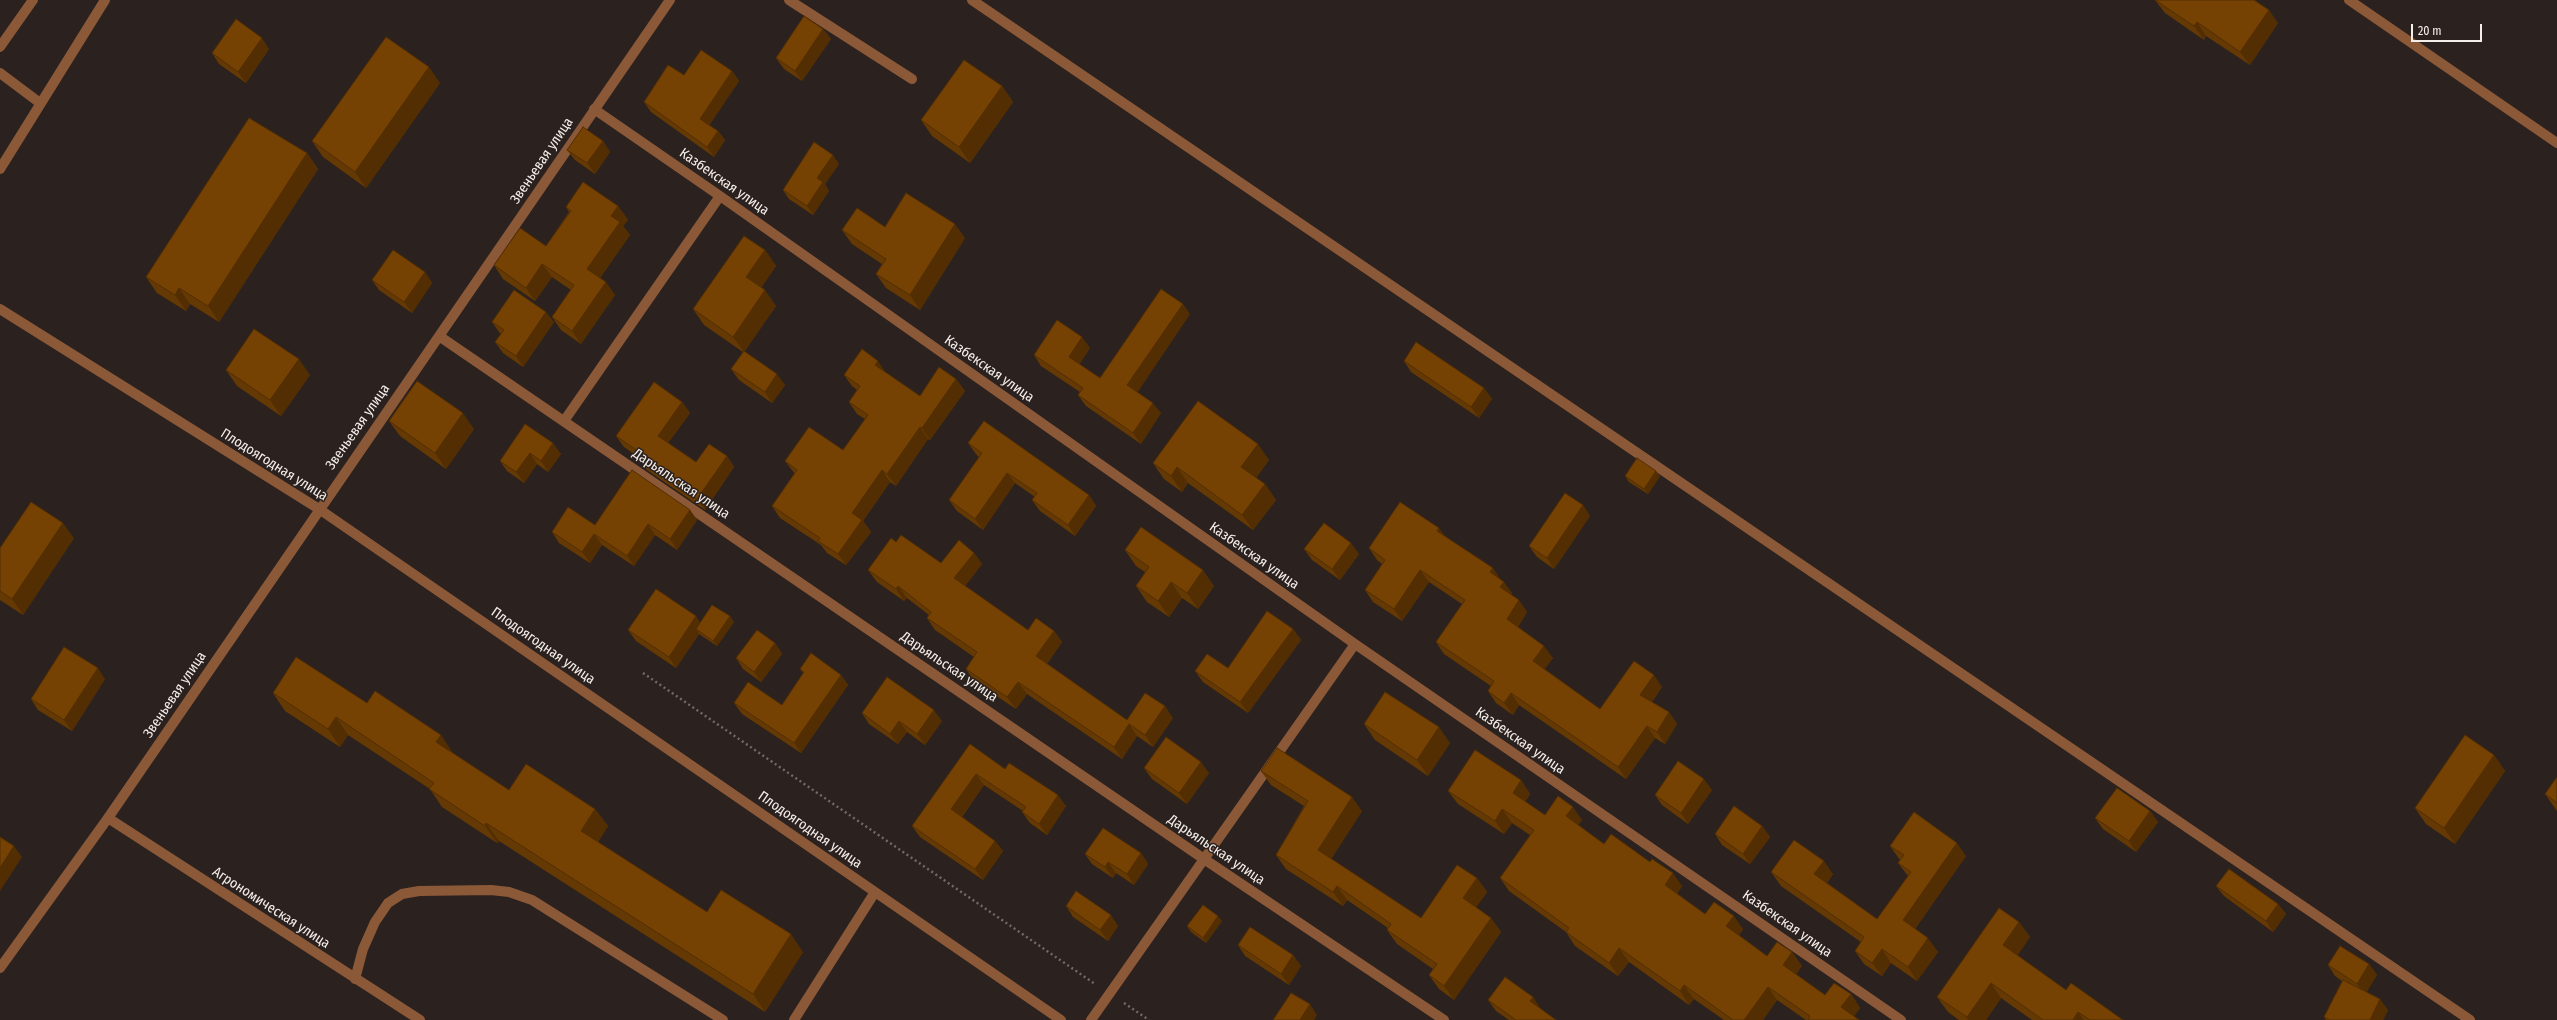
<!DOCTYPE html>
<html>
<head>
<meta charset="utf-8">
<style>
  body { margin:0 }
  #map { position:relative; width:2557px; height:1020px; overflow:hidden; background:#2b221f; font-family:"Fira Sans Condensed",sans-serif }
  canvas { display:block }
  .scale { position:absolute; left:2411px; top:24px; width:71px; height:18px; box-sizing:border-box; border:2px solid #f4eeeb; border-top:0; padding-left:5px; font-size:12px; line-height:14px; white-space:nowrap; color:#f4eeeb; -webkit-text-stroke:3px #2b221f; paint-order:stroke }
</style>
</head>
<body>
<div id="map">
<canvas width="2557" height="1020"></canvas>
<div class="scale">20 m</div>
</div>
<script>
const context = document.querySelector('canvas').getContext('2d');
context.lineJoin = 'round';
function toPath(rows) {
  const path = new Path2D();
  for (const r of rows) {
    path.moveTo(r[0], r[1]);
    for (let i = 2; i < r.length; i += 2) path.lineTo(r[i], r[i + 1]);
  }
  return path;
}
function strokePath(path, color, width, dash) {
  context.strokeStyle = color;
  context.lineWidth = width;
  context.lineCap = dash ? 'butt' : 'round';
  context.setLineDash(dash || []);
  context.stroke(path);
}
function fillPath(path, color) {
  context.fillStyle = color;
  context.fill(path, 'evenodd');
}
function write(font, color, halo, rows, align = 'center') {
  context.font = font + ' "Fira Sans Condensed",sans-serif';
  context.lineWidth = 3;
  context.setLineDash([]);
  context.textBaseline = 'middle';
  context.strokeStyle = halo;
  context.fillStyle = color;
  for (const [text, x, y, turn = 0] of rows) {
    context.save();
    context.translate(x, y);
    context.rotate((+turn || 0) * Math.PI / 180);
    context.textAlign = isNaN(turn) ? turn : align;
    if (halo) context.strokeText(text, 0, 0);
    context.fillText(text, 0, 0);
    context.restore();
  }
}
const path = toPath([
  [643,673,1095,984],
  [1124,1003,1149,1020]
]);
const minor = toPath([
  [789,0,912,79],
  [972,0,2470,1020],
  [2349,0,2557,143],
  [0,47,33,0],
  [0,73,40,103],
  [594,109,720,196,1355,644,1901,1020],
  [0,169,105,0],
  [0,309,319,509,1061,1020],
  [439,336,1204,859,1444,1020],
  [564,421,720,196],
  [108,818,420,1020],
  [0,968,108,818,670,0],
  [355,979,363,949,375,922,388,903,402,894,419,891,491,890,509,892,532,900,723,1020],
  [794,1020,875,892],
  [1091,1020,1355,644]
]);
const wall = toPath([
  [2155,0,2278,23,2250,65,2206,36,2204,40,2165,13],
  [823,29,831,39,802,81,784,69,776,58],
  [269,49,246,83,219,64,212,53],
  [732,71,739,81,709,125,718,131,725,140,714,157,651,112,644,102,684,75],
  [440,83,366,188,323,157,312,141],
  [1002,86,1013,102,970,163,932,136,921,120],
  [603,141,610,152,595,174,575,160,567,150],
  [307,153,318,169,219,322,190,304,186,311,157,293,146,277],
  [839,164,825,184,829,191,813,215,789,199,783,190],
  [618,206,628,220,623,226,630,235,600,278,615,295,581,344,561,330,552,317,571,290,552,277,535,301,503,279,494,265,546,246,569,212,566,207],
  [885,227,965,238,920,310,886,288,876,274,882,264,852,244,842,230],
  [765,250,776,266,761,287,776,306,744,352,785,385,772,403,739,380,731,369,743,352,704,325,693,309],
  [425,272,432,283,412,313,379,290,372,280],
  [1190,314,1137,392,1161,413,1141,444,1086,406,1078,395,1080,392,1041,366,1034,355,1090,348,1079,364,1100,378],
  [492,322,554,322,523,367,503,353,495,342,501,334,499,332],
  [1404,361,1484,388,1492,399,1479,418,1411,372],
  [226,370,310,375,281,416,237,386],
  [886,373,920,396,956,379,965,391,930,440,928,439,896,486,890,482,863,521,871,532,846,565,827,553,821,545,780,518,772,506,795,474,785,461,843,450,865,419,857,414,849,402,857,390,852,386,844,375],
  [682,402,690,413,668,443,696,462,727,456,734,467,705,510,647,470,639,459,640,458,624,447,616,436],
  [389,421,474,429,446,469,400,436],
  [525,424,561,454,548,472,537,464,524,483,507,471,500,461],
  [968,443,1089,495,1096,506,1075,536,1040,511,1032,500,1035,497,1015,483,983,530,957,511,949,500,979,457,976,454],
  [1269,460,1256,478,1265,484,1276,500,1253,530,1188,483,1182,492,1164,479,1153,463],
  [1625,476,1660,476,1648,494,1629,482],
  [1583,505,1590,516,1554,569,1537,557,1529,546],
  [690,510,697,520,677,550,655,535,634,566,602,545,590,563,559,543,552,532],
  [1445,536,1500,579,1512,593,1511,595,1527,612,1518,627,1553,658,1544,669,1600,709,1662,687,1652,702,1669,712,1677,724,1665,744,1655,738,1626,779,1519,705,1513,715,1496,703,1488,691,1491,686,1444,654,1436,642,1462,604,1429,582,1402,621,1373,602,1365,590,1382,564,1377,560,1369,548],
  [74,538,23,615,0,600,0,548],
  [896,542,941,563,974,553,982,564,965,586,1028,630,1054,631,1062,642,1047,664,1127,720,1173,718,1153,747,1137,736,1122,759,1027,694,1016,709,974,681,966,669,974,657,935,630,927,618,929,615,907,598,904,601,877,582,868,570],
  [1304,549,1359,554,1340,580,1312,560],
  [1125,550,1214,586,1198,609,1182,598,1169,617,1147,602,1136,586,1145,572,1136,566],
  [734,622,717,646,699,634,676,668,636,641,628,630],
  [1293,629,1301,640,1248,713,1203,682,1195,671,1228,668],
  [775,643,782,654,761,682,743,669,736,658],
  [800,669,841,675,848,685,801,753,742,714,734,703,782,705,803,673],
  [105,679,72,731,38,710,31,699],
  [273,693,367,703,453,753,509,790,595,809,608,826,598,842,707,912,803,952,765,1012,499,841,497,843,442,807,430,789,348,735,340,747,285,711],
  [862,713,942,721,925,745,907,732,898,744,869,724],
  [1364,724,1450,743,1428,776,1375,740],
  [970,744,1005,769,1066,806,1047,835,1030,823,1022,812,1023,811,984,785,962,817,995,841,1003,851,983,880,920,837,912,826],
  [2494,755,2505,771,2455,844,2426,824,2415,808],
  [1144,768,1209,773,1187,804,1152,779],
  [1261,771,1362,811,1331,859,1421,918,1477,878,1487,892,1476,907,1491,918,1501,932,1454,1000,1439,989,1429,975,1433,969,1397,944,1387,930,1388,928,1347,900,1343,906,1286,869,1276,855,1304,806,1271,785],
  [2557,777,2557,811,2545,794],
  [1521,780,1530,794,1525,802,1545,815,1582,820,1578,825,1604,844,1682,886,1677,894,1705,914,1743,929,1739,935,1767,956,1792,952,1802,966,1796,974,1825,995,1851,994,1860,1008,1854,1016,1859,1020,1806,1020,1777,1000,1763,1020,1724,1020,1694,999,1689,1005,1629,962,1618,976,1575,946,1566,932,1509,891,1500,878,1530,835,1512,823,1504,834,1458,804,1448,791],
  [1712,790,1688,824,1662,805,1655,795],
  [2150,811,2158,822,2136,852,2103,829,2095,818],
  [1762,826,1770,837,1750,864,1722,845,1715,834],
  [1890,846,1966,856,1915,929,1938,952,1917,981,1891,963,1882,976,1864,964,1855,951,1861,942,1781,886,1771,872,1833,874,1827,883,1877,919,1908,876,1898,863,1900,860],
  [1141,853,1148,864,1134,885,1116,873,1113,878,1092,864,1085,854],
  [2216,886,2278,904,2286,914,2273,932,2224,896],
  [1066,906,1118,926,1108,941,1073,917],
  [1222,921,1206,943,1191,932,1187,926],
  [2019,922,2030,937,2017,955,2066,990,2123,1020,2032,1020,2001,998,1986,1020,1959,1020,1948,1012,1937,997],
  [1238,945,1293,955,1301,966,1289,985,1245,956],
  [2369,964,2377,975,2366,992,2388,1010,2383,1020,2326,1020,2324,1017,2342,981,2335,976,2328,965],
  [1533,997,1540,1008,1556,1020,1509,1020,1496,1011,1488,1000]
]);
const shadedWall = toPath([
  [2269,10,2278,23,2250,65,2240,52],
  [2197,22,2206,36,2204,40,2194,26],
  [823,29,831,39,802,81,795,71],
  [262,38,269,49,246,83,238,72],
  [429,67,440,83,366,188,355,172],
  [732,71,739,81,707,129,700,119],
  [1002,86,1013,102,970,163,959,147],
  [718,131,725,140,714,157,707,147],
  [603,141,610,152,595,174,587,163],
  [307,153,318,169,219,322,208,306],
  [833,155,839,164,825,184,829,191,813,215,807,206,817,178],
  [618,206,628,220,623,226,630,235,596,283,587,269,611,216],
  [955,224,965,238,920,310,910,295],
  [765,250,776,266,758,293,746,277],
  [542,264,552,277,535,301,526,288],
  [425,272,432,283,412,313,404,302],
  [606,282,615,295,581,344,572,331],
  [179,288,190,304,186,311,175,295],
  [765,290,776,306,744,352,733,337],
  [1183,304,1190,314,1135,396,1127,385],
  [546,312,554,322,523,367,516,356],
  [1082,337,1090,348,1077,368,1069,357],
  [299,359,310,375,281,416,270,400],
  [878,361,886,373,875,365],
  [777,374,785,385,772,403,765,392],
  [956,379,965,391,930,440,922,428],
  [1484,388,1492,399,1479,418,1471,407],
  [682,402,690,413,665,447,658,436],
  [1153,403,1161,413,1141,444,1133,433],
  [463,413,474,429,446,469,435,453],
  [920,427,928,439,896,486,887,474],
  [553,443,561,454,548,472,541,461],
  [1258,444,1269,460,1252,483,1241,467],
  [530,453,537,464,524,483,516,472],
  [727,456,734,467,705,510,697,499],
  [1177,467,1188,483,1182,492,1171,476],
  [882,470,890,482,863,521,871,532,846,565,838,554,852,513],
  [1656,471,1660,476,1648,494,1644,489],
  [1007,473,1015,483,983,530,975,519],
  [1265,484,1276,500,1253,530,1242,515],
  [1089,495,1096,506,1075,536,1068,525],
  [1583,505,1590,516,1554,569,1547,558],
  [690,510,697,520,677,550,670,539],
  [63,523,74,538,23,615,12,599],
  [648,524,655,535,634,566,627,556],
  [1439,528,1448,540,1437,531],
  [594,534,602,545,590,563,582,552],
  [1351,543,1359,554,1340,580,1332,569],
  [974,553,982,564,962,590,954,578],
  [1493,568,1501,580,1490,572],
  [1203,570,1214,586,1198,609,1187,593],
  [1420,570,1429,582,1402,621,1394,609],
  [1171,582,1182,598,1169,617,1158,601],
  [1504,582,1512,593,1508,599,1500,587],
  [898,586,907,598,904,601,896,589],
  [1519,600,1527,612,1515,631,1507,619],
  [696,616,703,627,696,629,699,634,676,668,669,657],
  [730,616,734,622,717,646,713,641],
  [1293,629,1301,640,1248,713,1240,702],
  [1054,631,1062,642,1044,668,1036,656],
  [775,643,782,654,761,682,754,672],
  [1544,646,1553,658,1542,673,1533,661],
  [98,668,105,679,72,731,64,720],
  [841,675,848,685,801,753,794,743],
  [1654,675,1662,687,1648,707,1640,695],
  [1018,682,1027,694,1016,709,1007,697],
  [1511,693,1519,705,1513,715,1504,703],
  [1165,706,1173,718,1153,747,1145,735],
  [934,710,942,721,925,745,917,734],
  [1669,712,1677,724,1665,744,1657,732],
  [336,717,348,735,340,747,328,729],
  [899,721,907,732,898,744,890,734],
  [1129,724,1137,736,1122,759,1114,747],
  [1647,726,1655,738,1626,779,1618,767],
  [1439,727,1450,743,1428,776,1417,760],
  [441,735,453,753,436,742],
  [2494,755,2505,771,2455,844,2444,828],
  [1201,762,1209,773,1187,804,1179,793],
  [976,774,984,785,959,820,951,809],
  [1704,779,1712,790,1688,824,1681,813],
  [1521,780,1530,794,1522,807,1513,793],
  [1058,795,1066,806,1047,835,1039,824],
  [1352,797,1362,811,1328,864,1318,850],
  [1573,807,1582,820,1575,829,1566,816],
  [595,809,608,826,594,848,581,831],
  [1502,809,1512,823,1504,834,1495,821],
  [2150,811,2158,822,2136,852,2129,841],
  [486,823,499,841,497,843,485,826],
  [1762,826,1770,837,1750,864,1743,854],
  [995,841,1003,851,983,880,975,869],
  [1957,843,1966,856,1912,933,1903,920],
  [14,846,22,857,0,891,0,868],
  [1141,853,1148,864,1134,885,1127,874],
  [1824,861,1833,874,1824,888,1814,874],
  [1108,862,1116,873,1113,878,1105,867],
  [1673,873,1682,886,1674,898,1665,885],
  [1477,878,1487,892,1473,912,1463,898],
  [1337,886,1347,900,1343,906,1333,892],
  [2278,904,2286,914,2273,932,2266,921],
  [1111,915,1118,926,1108,941,1100,930],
  [1218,916,1222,921,1206,943,1203,938],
  [1734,916,1743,929,1736,940,1726,926],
  [1491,918,1501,932,1454,1000,1444,986],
  [2019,922,2030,937,2014,961,2003,945],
  [791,934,803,952,765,1012,753,994],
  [1928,938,1938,952,1917,981,1908,967],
  [1619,948,1629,962,1618,976,1609,963],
  [1882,949,1891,963,1882,976,1872,963],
  [1792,952,1802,966,1793,979,1783,965],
  [1293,955,1301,966,1289,985,1281,974],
  [2369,964,2377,975,2365,995,2357,984],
  [1991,983,2001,998,1986,1020,1968,1020,1967,1017],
  [1684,985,1694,999,1689,1005,1680,991],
  [1768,987,1777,1000,1763,1020,1744,1020],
  [1851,994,1860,1008,1851,1020,1841,1007],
  [1533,997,1540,1008,1537,1012,1530,1001],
  [2380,999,2388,1010,2383,1020,2370,1020],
  [1310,1004,1317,1015,1314,1020,1300,1020],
  [2078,1012,2084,1020,2073,1020]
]);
const building = toPath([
  [2155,0,2254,0,2269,10,2240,52,2197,22,2194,26,2155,0],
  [804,16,823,29,795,71,776,58,804,16],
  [236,19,262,38,238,72,212,53,236,19],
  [386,37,429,67,355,172,312,141,386,37],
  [701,50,732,71,700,119,718,131,707,147,644,102,668,65,684,75,701,50],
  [964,60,1002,86,959,147,921,120,964,60],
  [249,118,307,153,208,306,179,288,175,295,146,277,249,118],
  [583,127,603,141,587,163,567,150,583,127],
  [814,142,833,155,817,178,823,182,807,206,783,190,814,142],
  [583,182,618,206,611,216,620,222,587,269,606,282,572,331,552,317,574,285,542,264,526,288,494,265,520,228,546,246,571,211,566,207,583,182],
  [906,193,955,224,910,295,876,274,886,259,842,230,857,208,885,227,906,193],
  [744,236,765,250,746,277,765,290,733,337,693,309,744,236],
  [393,250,425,272,404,302,372,280,393,250],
  [1161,289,1183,304,1127,385,1153,403,1133,433,1078,395,1083,388,1034,355,1057,320,1082,337,1069,357,1100,378,1161,289],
  [514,290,546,312,516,356,495,342,504,330,492,322,514,290],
  [254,329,299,359,270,400,226,370,254,329],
  [1416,342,1484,388,1471,407,1404,361,1416,342],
  [862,349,878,361,875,365,920,396,939,367,956,379,922,428,920,427,887,474,882,470,852,513,862,520,838,554,818,541,820,538,772,506,797,470,785,461,809,427,843,450,868,415,849,402,860,386,844,375,862,349],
  [744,351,777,374,765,392,731,369,744,351],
  [417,381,463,413,435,453,389,421,417,381],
  [654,382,682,402,658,436,696,462,709,444,727,456,697,499,639,459,642,454,616,436,654,382],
  [1198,401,1258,444,1241,467,1265,484,1242,515,1177,467,1171,476,1153,463,1198,401],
  [984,421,1089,495,1068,525,1032,500,1037,493,1007,473,975,519,949,500,982,453,968,443,984,421],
  [525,424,553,443,541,461,530,453,516,472,500,461,525,424],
  [1637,458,1656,471,1644,489,1625,476,1637,458],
  [632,470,690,510,670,539,648,524,627,556,594,534,582,552,552,532,568,507,595,525,632,470],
  [1565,493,1583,505,1547,558,1529,546,1565,493],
  [31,502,63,523,12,599,0,591,0,548,31,502],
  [1400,502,1439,528,1437,531,1493,568,1490,572,1504,582,1500,587,1519,600,1507,619,1544,646,1533,661,1600,709,1634,661,1654,675,1640,695,1669,712,1657,732,1647,726,1618,767,1511,693,1504,703,1488,691,1494,681,1436,642,1465,600,1420,570,1394,609,1365,590,1385,560,1369,548,1400,502],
  [1324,523,1351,543,1332,569,1304,549,1324,523],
  [1141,527,1203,570,1187,593,1171,582,1158,601,1136,586,1149,567,1125,550,1141,527],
  [901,535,941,563,959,540,974,553,954,578,1028,630,1036,618,1054,631,1036,656,1127,720,1145,693,1165,706,1145,735,1129,724,1114,747,1018,682,1007,697,966,669,977,652,927,618,931,612,898,586,896,589,868,570,891,538,896,542,901,535],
  [656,589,696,616,669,657,628,630,656,589],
  [712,605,730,616,713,641,696,629,712,605],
  [1267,611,1293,629,1240,702,1195,671,1207,654,1228,668,1267,611],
  [757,630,775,643,754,672,736,658,757,630],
  [64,647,98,668,64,720,31,699,64,647],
  [811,653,841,675,794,743,734,703,748,682,782,705,804,672,800,669,811,653],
  [296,657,367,703,375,691,441,735,436,742,509,790,526,764,595,809,581,831,707,912,721,890,791,934,753,994,486,823,485,826,429,789,434,783,336,717,328,729,273,693,296,657],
  [887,677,934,710,917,734,899,721,890,734,862,713,887,677],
  [1385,692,1439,727,1417,760,1364,724,1385,692],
  [2465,735,2494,755,2444,828,2415,808,2465,735],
  [1166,737,1201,762,1179,793,1144,768,1166,737],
  [970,744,1005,769,1009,763,1058,795,1039,824,1022,812,1026,807,976,774,951,809,995,841,975,869,912,826,970,744],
  [1277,748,1352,797,1318,850,1421,918,1457,865,1477,878,1463,898,1491,918,1444,986,1429,975,1437,964,1387,930,1391,924,1337,886,1333,892,1276,855,1308,801,1261,771,1277,748],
  [1475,750,1521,780,1513,793,1545,815,1558,796,1573,807,1566,816,1604,844,1611,834,1650,862,1652,859,1673,873,1665,885,1705,914,1714,902,1734,916,1726,926,1767,956,1777,942,1792,952,1783,965,1825,995,1834,983,1851,994,1841,1007,1859,1020,1808,1020,1810,1016,1768,987,1744,1020,1733,1020,1684,985,1680,991,1619,948,1609,963,1566,932,1569,928,1500,878,1534,830,1502,809,1495,821,1448,791,1475,750],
  [1678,761,1704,779,1681,813,1655,795,1678,761],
  [2557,777,2557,803,2545,794,2557,777],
  [2117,788,2150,811,2129,841,2095,818,2117,788],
  [1734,806,1762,826,1743,854,1715,834,1734,806],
  [1914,812,1957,843,1903,920,1928,938,1908,967,1882,949,1872,963,1855,951,1864,937,1771,872,1794,840,1824,861,1814,874,1877,919,1911,872,1898,863,1904,855,1890,846,1914,812],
  [1103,828,1141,853,1127,874,1108,862,1105,867,1085,854,1103,828],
  [0,837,14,846,0,868,0,837],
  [2229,869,2278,904,2266,921,2216,886,2229,869],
  [1076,891,1111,915,1100,930,1066,906,1076,891],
  [1203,905,1218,916,1203,938,1187,926,1203,905],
  [1999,908,2019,922,2003,945,2066,990,2071,983,2123,1020,2090,1020,2078,1012,2073,1020,2043,1020,1991,983,1967,1017,1937,997,1999,908],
  [1250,927,1293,955,1281,974,1238,945,1250,927],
  [2340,946,2369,964,2357,984,2328,965,2340,946],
  [1505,977,1533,997,1530,1001,1556,1020,1516,1020,1488,1000,1505,977],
  [2343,980,2380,999,2370,1020,2330,1020,2324,1017,2343,980],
  [1291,993,1310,1004,1300,1020,1273,1020,1291,993]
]);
const streetNames = [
  ["Звеньевая улица",542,161,-56],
  ["Казбекская улица",724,182,35],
  ["Казбекская улица",989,369,35],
  ["Звеньевая улица",358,427,-55],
  ["Плодоягодная улица",274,465,32],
  ["Дарьяльская улица",681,484,34],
  ["Казбекская улица",1254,556,35],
  ["Плодоягодная улица",543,646,35],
  ["Дарьяльская улица",949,667,34],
  ["Звеньевая улица",175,695,-56],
  ["Казбекская улица",1520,741,35],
  ["Плодоягодная улица",810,830,35],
  ["Дарьяльская улица",1216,850,34],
  ["Агрономическая улица",271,908,33],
  ["Казбекская улица",1787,924,35]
];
strokePath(path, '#726a67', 2.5, [2, 3]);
strokePath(minor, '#8c5938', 10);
fillPath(wall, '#653903');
fillPath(shadedWall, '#532e02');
fillPath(building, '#764203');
strokePath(building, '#532e02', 1);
write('14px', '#f4eeeb', '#2b221f', streetNames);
</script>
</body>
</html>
